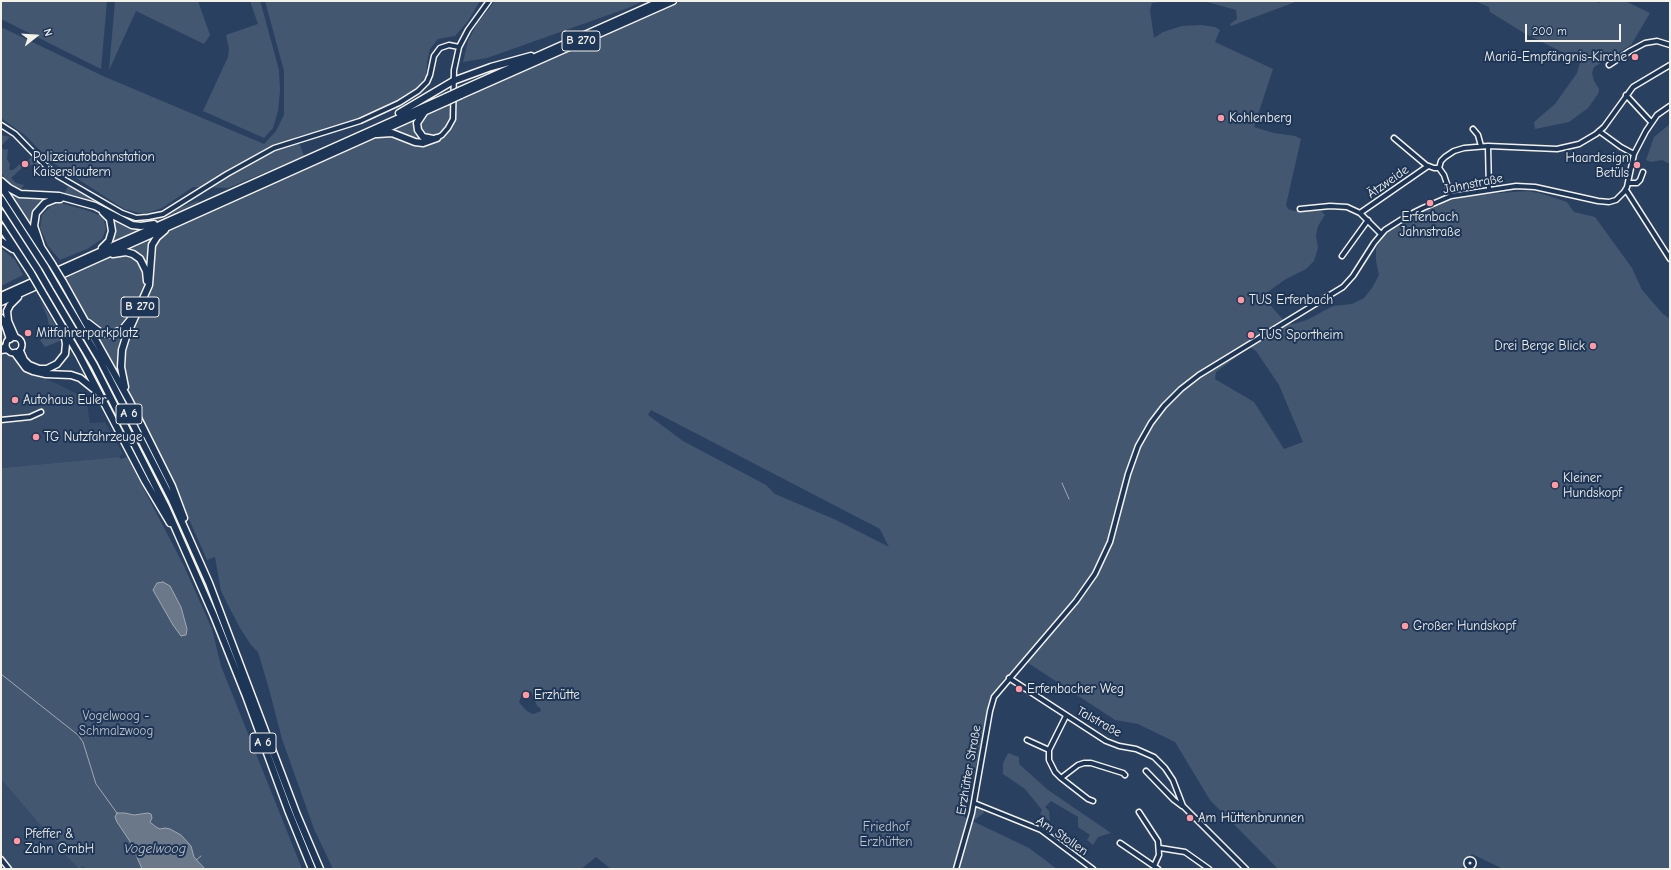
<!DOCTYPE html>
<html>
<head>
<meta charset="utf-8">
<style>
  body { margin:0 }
  #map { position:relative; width:1671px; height:870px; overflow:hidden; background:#2a4060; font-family:"Comic Neue",sans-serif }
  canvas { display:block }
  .frame { position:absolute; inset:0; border:2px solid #f4f1e8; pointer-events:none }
  .north { position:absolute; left:16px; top:16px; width:40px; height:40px; -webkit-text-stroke:3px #1d3557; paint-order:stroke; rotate:73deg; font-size:11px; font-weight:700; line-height:16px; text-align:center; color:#f4f1e8 }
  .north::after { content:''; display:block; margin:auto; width:14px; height:18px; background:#f4f1e8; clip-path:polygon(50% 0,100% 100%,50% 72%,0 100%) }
  .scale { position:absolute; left:1525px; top:24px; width:96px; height:18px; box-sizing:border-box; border:2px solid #f4f1e8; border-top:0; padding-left:5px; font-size:12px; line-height:14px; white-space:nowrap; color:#f4f1e8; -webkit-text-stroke:3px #1d3557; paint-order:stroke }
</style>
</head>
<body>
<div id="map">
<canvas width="1671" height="870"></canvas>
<div class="frame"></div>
<div class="north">N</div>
<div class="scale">200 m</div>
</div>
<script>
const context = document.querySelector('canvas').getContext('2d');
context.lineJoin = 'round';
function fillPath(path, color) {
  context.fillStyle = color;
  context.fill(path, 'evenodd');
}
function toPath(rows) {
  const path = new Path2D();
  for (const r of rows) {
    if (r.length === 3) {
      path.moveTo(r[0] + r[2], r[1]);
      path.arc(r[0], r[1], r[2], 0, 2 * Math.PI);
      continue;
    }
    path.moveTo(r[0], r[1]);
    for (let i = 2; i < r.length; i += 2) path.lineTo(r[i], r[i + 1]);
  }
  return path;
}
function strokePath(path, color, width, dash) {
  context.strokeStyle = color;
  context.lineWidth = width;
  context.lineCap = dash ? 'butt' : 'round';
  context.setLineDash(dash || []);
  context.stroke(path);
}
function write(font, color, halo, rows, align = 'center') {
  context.font = font + ' "Comic Neue",sans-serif';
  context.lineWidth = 4;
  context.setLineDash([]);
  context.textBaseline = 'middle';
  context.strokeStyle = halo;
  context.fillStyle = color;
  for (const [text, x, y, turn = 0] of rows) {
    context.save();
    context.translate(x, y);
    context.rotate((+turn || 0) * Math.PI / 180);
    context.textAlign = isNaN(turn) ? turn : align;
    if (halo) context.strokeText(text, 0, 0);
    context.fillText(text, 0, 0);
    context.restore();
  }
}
const built = toPath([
  [1,323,5,335,1,341,5,351,14,356,29,372,55,383,86,398,90,423,105,422,122,452,121,455,119,457,1,468],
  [1,779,48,834,66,851,65,853,79,869,83,866,86,869,1,869]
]);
const green = toPath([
  [1,1,107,1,101,69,1,19],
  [115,1,198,1,210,35,204,44,136,11,109,70],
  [250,1,260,1,261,4,279,70,280,91,278,111,273,128,264,138,203,111,228,57,229,49,226,35,258,24],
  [265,1,480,1,468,21,455,36,438,39,430,49,427,62,426,76,416,89,389,106,370,114,338,126,297,137,304,156,228,188,193,187,162,208,144,214,124,209,50,161,25,135,1,118,1,27,103,76,264,144,276,131,284,115,284,71],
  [495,1,643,1,628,8,487,58,463,62,468,41,477,24],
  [682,1,1168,1,1152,3,1150,10,1154,38,1163,32,1182,26,1201,25,1215,27,1220,30,1215,42,1273,69,1254,127,1274,133,1295,136,1301,139,1286,205,1288,209,1294,211,1321,211,1325,215,1318,226,1316,235,1318,248,1314,261,1306,269,1286,279,1262,296,1287,324,1293,324,1307,320,1333,306,1352,304,1364,298,1372,288,1379,275,1376,261,1376,248,1385,234,1399,225,1443,202,1475,195,1527,191,1539,193,1567,202,1574,212,1595,217,1632,268,1642,290,1663,314,1670,319,1670,869,1503,869,1472,854,1461,869,1278,869,1210,800,1175,742,1138,724,1115,720,1022,659,1002,681,989,703,980,749,964,817,1029,848,1057,869,611,869,596,857,581,869,333,869,314,829,282,739,269,689,258,652,251,645,240,628,228,605,221,591,215,557,207,560,174,485,152,436,130,395,123,376,123,350,148,294,152,252,158,238,163,234,232,200,461,99,487,88,493,83,644,16,650,16],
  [1250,347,1256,351,1279,385,1303,442,1284,449,1254,402,1215,379,1216,372],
  [651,410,880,529,889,547,836,520,775,494,766,485,683,441,648,415],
  [527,691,531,691,537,706,540,708,541,711,533,714,527,711,522,706,519,702,522,694],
  [1204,1,1298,1,1231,26,1230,24,1237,19,1236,10],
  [1475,1,1594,1,1599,3,1601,1,1625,1,1650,13,1631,45,1594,67,1592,73,1594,81,1599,89,1598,94,1588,108,1569,122,1535,129,1534,122,1555,104,1577,73,1581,59,1560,51,1524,33,1490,12,1489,7],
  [1670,124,1670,164,1662,160,1651,162,1646,160,1654,137],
  [1,135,10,137,1,146,4,150,8,149,7,159,10,164,9,170,13,170,20,164,23,167,11,178,16,183,24,185,21,190,9,183,1,173],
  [33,156,44,167,42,172,38,171,38,167,31,165,29,167,25,163],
  [65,182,95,200,93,203,65,195,64,193,68,187,64,184],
  [5,189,53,197,40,205,32,231],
  [197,201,199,202,152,223,135,224,109,210,110,208,128,217,145,220,156,218,179,206,182,207],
  [60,203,89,211,103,217,106,229,102,239,87,249,60,260,48,246,40,228,42,215,51,206],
  [112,218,147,227,107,246,115,230],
  [159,233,147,266,143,259,124,248],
  [1,248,15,260,23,275,1,286],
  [117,255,128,256,140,262,146,282,144,289,130,319,122,327,111,331,105,331,100,330,89,321,65,277,108,258],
  [40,300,57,328,62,340,45,347,40,340,46,336,50,330,47,316],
  [127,330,121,380,94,332,102,335],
  [119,457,121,459,127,457,184,566,212,629,221,666,302,869,86,869,83,866,79,869,64,853,66,851,48,834,1,779,1,468],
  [1008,753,1019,757,1019,764,1048,790,1111,833,1098,837,1093,845,1087,840,1090,835,1078,827,1078,817,1051,801,1045,807,1049,811,1050,821,1040,814,1042,810,1025,789,1003,774,1003,763],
  [978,807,982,808,984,813,973,821,976,808]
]);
const water = toPath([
  [163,582,170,586,181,607,187,629,186,635,181,636,173,625,153,590,157,583,163,582],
  [117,813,125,813,134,815,148,813,151,814,152,818,150,822,156,827,160,829,165,828,170,829,181,835,191,846,194,857,205,869,142,869,131,843,117,822,115,817,117,813]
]);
const stream = toPath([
  [1062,483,1069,499],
  [1,674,78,735,83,742,96,784,117,813],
  [196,860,201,856]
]);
const minor = toPath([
  [1609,65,1630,51,1645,43,1657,41,1670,45],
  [1626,95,1651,122],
  [1,125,15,134,46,166,58,176,122,213,136,218,148,217,163,214,227,174,274,148,360,121,399,103,418,91,427,82,430,75,434,56,440,48,449,45,459,47],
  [1473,129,1478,135,1481,146],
  [1599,131,1621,147,1634,154],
  [437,138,442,135,448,128,453,119,454,70,459,47,468,30,489,1],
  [1394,138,1426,165,1434,168,1439,168],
  [1488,146,1489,189],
  [1439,168,1441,161,1445,157,1454,151,1464,148,1488,146,1557,149,1579,144,1596,134,1604,127,1633,87,1670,65],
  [1439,168,1444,175,1451,196],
  [1628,183,1637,183,1640,180,1643,172],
  [1626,190,1670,259],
  [1300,209,1330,206,1347,207,1360,213,1381,234],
  [1360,213,1428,166],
  [1342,256,1368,220],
  [1,349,6,345],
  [1,351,8,350],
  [1,420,30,417,41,412],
  [1009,678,1106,741,1119,746,1136,749,1154,757,1165,768,1173,780,1183,806,1246,869],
  [1066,716,1049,750,1049,760,1055,772,1061,778,1078,765,1084,763,1091,763,1123,773,1125,775],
  [1027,740,1049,750],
  [1146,771,1174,800,1182,806],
  [1061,778,1088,799,1093,801],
  [974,803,1041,830,1093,869],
  [1139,812,1158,841,1159,855,1154,866],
  [1120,843,1158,869],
  [1160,848,1185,852,1209,869],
  [1,859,9,869],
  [1470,863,3.5],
  [956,869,972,813,990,711,994,697,1076,601,1095,574,1110,542,1128,474,1138,446,1151,423,1164,406,1181,389,1199,375,1343,287,1353,276,1374,243,1385,230,1407,216,1423,208,1451,196,1516,186,1535,187,1598,201,1609,202,1616,200,1624,192,1627,187,1634,154,1646,131,1657,115,1670,106]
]);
const major = toPath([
  [14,345,8]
]);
const highway = toPath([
  [461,90,661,1],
  [461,95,673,1],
  [425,111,417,123,418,130,423,137,433,139],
  [399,113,453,81,491,67,531,56],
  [377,134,392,133,415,142,423,143,437,138],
  [1,181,9,188,20,194,59,196,95,206,132,225,141,226,154,224],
  [1,186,52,264],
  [1,199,45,267],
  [1,213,38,270],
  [1,227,31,273],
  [1,241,13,249],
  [41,247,34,226,36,213,45,203,55,199,60,199],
  [102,248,109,241,112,231,110,219,103,212],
  [113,254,126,252,133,254,140,259,146,271,147,281],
  [63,282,129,400,172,486,184,518],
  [56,286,100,360,172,500,209,583,297,815,320,869],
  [49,289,94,365,166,507,214,616,246,696,288,810,312,869],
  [42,292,79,355,145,481,170,523],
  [1,296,446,97],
  [1,302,446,102],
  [1,318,5,324,10,339],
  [88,323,101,333,111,334,122,330,131,319],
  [15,337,8,321,7,311,10,305,18,297],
  [20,351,24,360,29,365,39,369,47,369,57,364,65,354,66,344,64,332],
  [15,353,26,368,33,371,46,374,71,375,80,378,95,390],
  [125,387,121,367,122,350,126,337,149,285,152,245,157,237,165,230]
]);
const highwayBridge = toPath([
  [446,97,461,90],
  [446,102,461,95],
  [52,264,63,282],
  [45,267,56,286],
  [38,270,49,289],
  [31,273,42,292]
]);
const markers = [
  [1635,57,4,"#ff9aa2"],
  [1221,118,4,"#ff9aa2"],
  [25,164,4,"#ff9aa2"],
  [1637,165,4,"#ff9aa2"],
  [1430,203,4,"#ff9aa2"],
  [1241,300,4,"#ff9aa2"],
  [28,333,4,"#ff9aa2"],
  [1251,335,4,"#ff9aa2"],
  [1593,346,4,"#ff9aa2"],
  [15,400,4,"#ff9aa2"],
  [36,437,4,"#ff9aa2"],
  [1555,485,4,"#ff9aa2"],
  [1405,626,4,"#ff9aa2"],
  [1019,689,4,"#ff9aa2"],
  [526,695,4,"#ff9aa2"],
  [1190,818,4,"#ff9aa2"],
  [17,841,4,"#ff9aa2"]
];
const shields = [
  [581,41,38],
  [140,307,38],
  [129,414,26],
  [263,743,26]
];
const shieldNames = [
  ["B 270",581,41],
  ["B 270",140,307],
  ["A 6",129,414],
  ["A 6",263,743]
];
const poiNames = [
  ["Mariä-Empfängnis-Kirche",1627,57,"right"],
  ["Kohlenberg",1229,118],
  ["Polizeiautobahnstation",33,157],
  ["Kaiserslautern",33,172],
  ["Haardesign",1629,158,"right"],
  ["Betüls",1629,173,"right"],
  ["Erfenbach",1430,217,"center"],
  ["Jahnstraße",1430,232,"center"],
  ["TUS Erfenbach",1249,300],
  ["Mitfahrerparkplatz",36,333],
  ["TUS Sportheim",1259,335],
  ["Drei Berge Blick",1585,346,"right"],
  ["Autohaus Euler",23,400],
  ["TG Nutzfahrzeuge",44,437],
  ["Kleiner",1563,478],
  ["Hundskopf",1563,493],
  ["Großer Hundskopf",1413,626],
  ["Erfenbacher Weg",1027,689],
  ["Erzhütte",534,695],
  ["Am Hüttenbrunnen",1198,818],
  ["Pfeffer &",25,834],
  ["Zahn GmbH",25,849]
];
const streetNames = [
  ["Ätzweide",1388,182,-35],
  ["Jahnstraße",1473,184,-11],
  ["Talstraße",1099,722,29],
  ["Erzhütter Straße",969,770,-80],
  ["Am Stollen",1062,836,34]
];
const parkNames = [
  ["Vogelwoog -",116,716],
  ["Schmalzwoog",116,731],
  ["Friedhof",886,827],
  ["Erzhütten",886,842]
];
const waterNames = [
  ["Vogelwoog",155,849]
];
fillPath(built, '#374c69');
fillPath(green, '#445771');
fillPath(water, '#6a788a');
strokePath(water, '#a1a8b0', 1);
strokePath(stream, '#a1a8b0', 1);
strokePath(minor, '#f4f1e8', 7);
strokePath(major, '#f4f1e8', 8);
strokePath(highway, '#f4f1e8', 9);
strokePath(minor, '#1d3557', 4);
strokePath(major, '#1d3557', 5);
strokePath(highway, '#1d3557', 6);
strokePath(highwayBridge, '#f4f1e8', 9, []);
strokePath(highwayBridge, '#1d3557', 6);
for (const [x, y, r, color] of markers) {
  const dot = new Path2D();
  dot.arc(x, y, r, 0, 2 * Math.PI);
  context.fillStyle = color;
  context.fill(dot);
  strokePath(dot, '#1d3557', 1.5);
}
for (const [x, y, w] of shields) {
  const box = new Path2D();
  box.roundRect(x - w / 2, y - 10, w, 20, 3);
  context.fillStyle = '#1d3557';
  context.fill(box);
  strokePath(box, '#f4f1e8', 1);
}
write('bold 12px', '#f4f1e8', null, shieldNames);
write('13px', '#f4f1e8', '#1d3557', poiNames, 'left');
write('13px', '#f4f1e8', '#1d3557', streetNames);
write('13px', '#bfc3c4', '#1d3557', parkNames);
write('italic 14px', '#bdc1c2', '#1d3557', waterNames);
</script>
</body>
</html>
